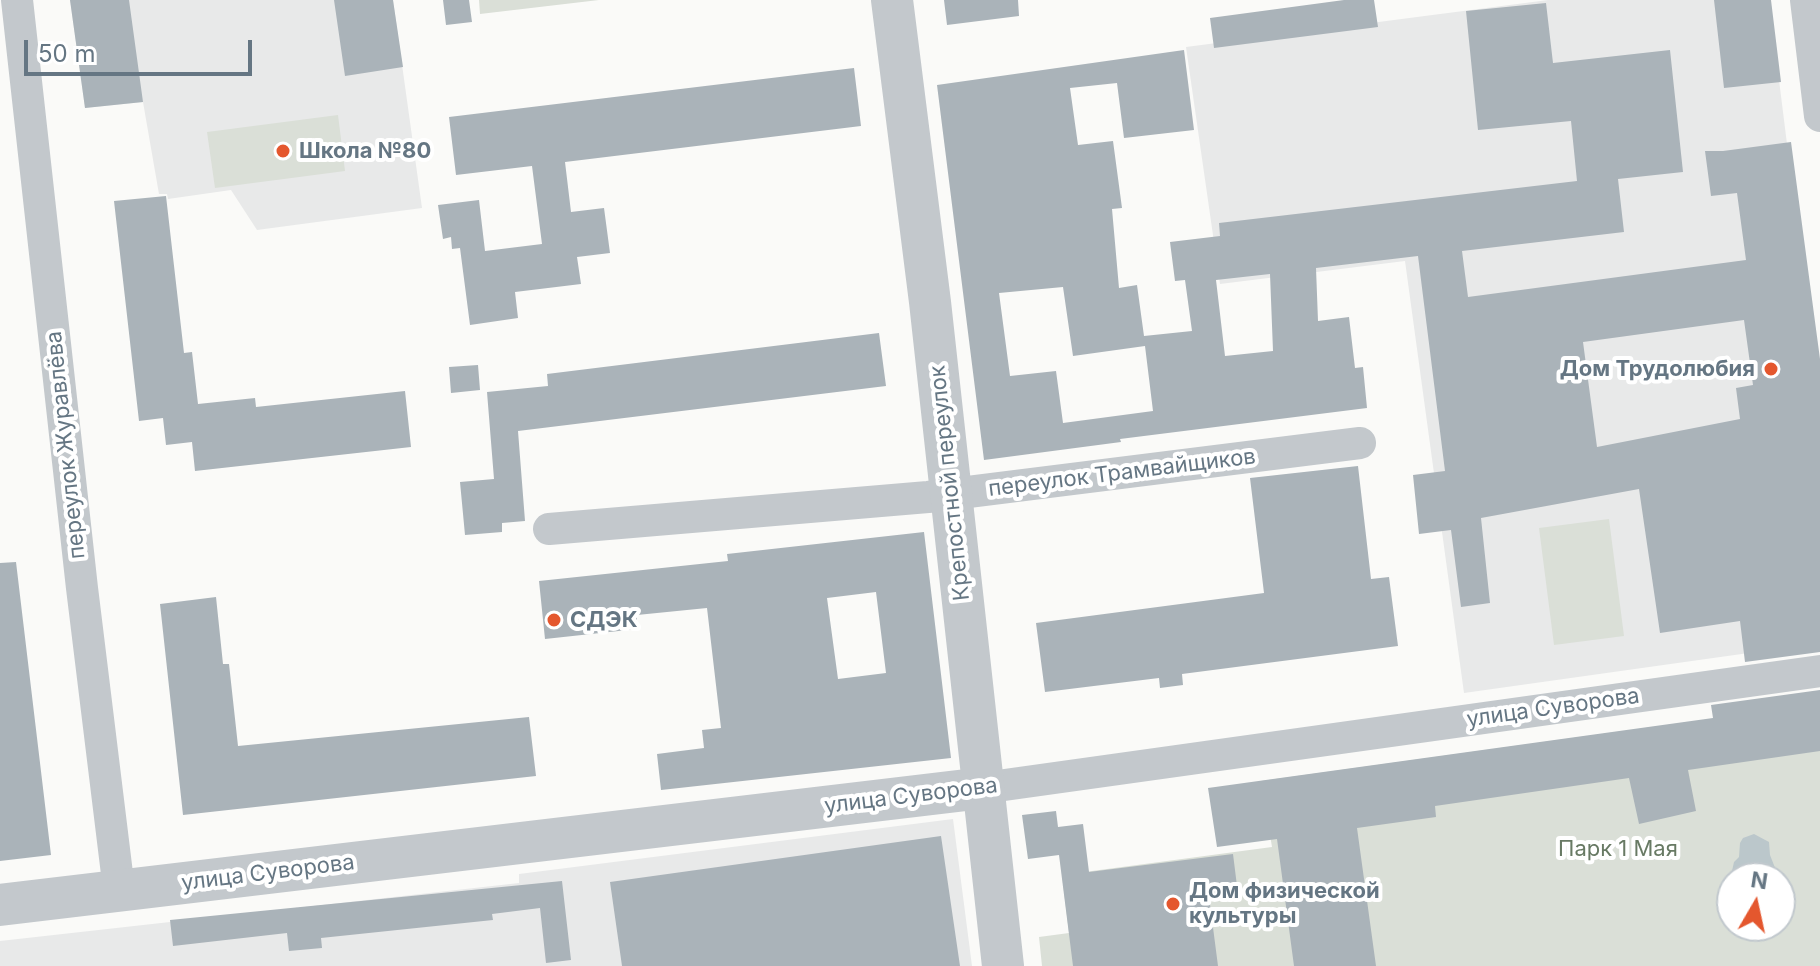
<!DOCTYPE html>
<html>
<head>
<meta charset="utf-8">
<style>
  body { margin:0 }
  #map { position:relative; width:1820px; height:966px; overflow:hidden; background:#fafaf8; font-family:Inter,sans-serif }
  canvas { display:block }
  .north { position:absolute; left:1716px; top:862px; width:80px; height:80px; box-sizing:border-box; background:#fff; border:2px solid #c1c8cd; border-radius:50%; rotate:9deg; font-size:22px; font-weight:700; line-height:32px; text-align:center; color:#657683 }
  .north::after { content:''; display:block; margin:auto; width:28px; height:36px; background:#e4572e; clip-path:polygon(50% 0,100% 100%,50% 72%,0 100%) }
  .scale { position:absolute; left:24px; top:40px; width:228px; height:36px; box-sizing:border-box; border:4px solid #657683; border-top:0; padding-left:10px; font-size:24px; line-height:28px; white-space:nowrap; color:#657683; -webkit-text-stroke:6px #fff; paint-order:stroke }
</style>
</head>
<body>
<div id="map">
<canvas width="1820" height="966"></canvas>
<div class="north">N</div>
<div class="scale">50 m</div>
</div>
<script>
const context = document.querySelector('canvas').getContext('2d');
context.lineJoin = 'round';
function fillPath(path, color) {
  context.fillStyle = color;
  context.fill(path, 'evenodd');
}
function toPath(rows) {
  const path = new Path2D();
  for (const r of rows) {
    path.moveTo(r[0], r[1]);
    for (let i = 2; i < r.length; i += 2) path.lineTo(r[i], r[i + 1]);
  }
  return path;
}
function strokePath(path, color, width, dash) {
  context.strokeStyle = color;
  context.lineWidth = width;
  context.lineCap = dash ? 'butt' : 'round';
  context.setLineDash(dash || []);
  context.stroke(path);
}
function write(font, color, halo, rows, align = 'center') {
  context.font = font + ' Inter,sans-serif';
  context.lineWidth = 8;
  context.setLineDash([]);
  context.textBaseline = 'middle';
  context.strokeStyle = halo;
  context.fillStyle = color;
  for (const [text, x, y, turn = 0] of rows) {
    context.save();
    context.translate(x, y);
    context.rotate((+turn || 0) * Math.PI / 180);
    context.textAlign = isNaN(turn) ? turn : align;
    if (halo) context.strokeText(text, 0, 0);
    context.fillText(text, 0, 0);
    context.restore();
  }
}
const built = toPath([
  [70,0,393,0,422,208,257,230,231,190,168,199,167,194,159,194,143,102,85,108],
  [1548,0,1769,0,1820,408,1820,643,1464,693,1405,261,1220,284,1186,47],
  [953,819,972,966,0,966,0,941,519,883,519,874,527,873]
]);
const green = toPath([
  [479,0,599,0,480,14],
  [338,115,345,171,215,188,207,132],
  [1609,519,1624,636,1554,645,1539,528],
  [1820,704,1820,966,1042,966,1039,937,1069,933,1062,875,1272,847,1261,781],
  [1732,878,1780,878,1780,926,1732,926]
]);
const water = toPath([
  [1754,834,1769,842,1770,855,1779,878,1732,878,1732,896,1726,887,1728,876,1732,871,1734,862,1739,857,1740,843,1743,838]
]);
const building = toPath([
  [70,0,129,0,143,102,85,108],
  [334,0,393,0,403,67,345,76],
  [443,0,469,0,472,22,446,25],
  [944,0,1018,0,1019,16,947,25],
  [1344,0,1374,0,1378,27,1214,48,1210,18],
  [1714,0,1771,0,1781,82,1724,88],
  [1546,3,1553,63,1670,50,1683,172,1618,179,1624,232,1462,251,1468,297,1746,260,1737,193,1711,196,1705,151,1723,151,1791,142,1820,359,1820,652,1745,662,1740,621,1660,633,1639,489,1481,518,1490,603,1461,607,1451,530,1419,534,1413,475,1445,471,1418,256,1316,268,1318,321,1349,317,1355,368,1363,367,1367,408,1120,439,1121,442,984,460,937,85,1184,50,1194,130,1124,138,1117,83,1070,88,1078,145,1113,141,1122,208,1112,209,1119,288,1137,285,1144,336,1192,331,1185,280,1175,281,1170,242,1220,236,1219,223,1577,181,1571,121,1478,130,1466,11],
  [1270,274,1273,351,1225,356,1216,280],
  [1063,287,1073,356,1145,346,1153,411,1063,423,1056,371,1010,376,999,293],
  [1744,320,1753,385,1736,388,1740,419,1597,447,1583,342],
  [854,68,861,126,565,162,571,212,604,208,610,253,577,257,581,284,515,292,518,318,470,325,460,248,452,249,451,237,443,239,438,205,479,200,485,251,542,244,532,166,456,175,449,117],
  [166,196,184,353,192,352,198,404,255,398,256,407,405,391,411,447,195,471,192,442,166,445,163,418,139,421,114,201],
  [879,333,886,386,518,431,525,521,502,523,502,532,465,535,460,482,494,479,487,392,548,386,547,374],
  [478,365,480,390,451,393,449,367],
  [1358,466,1371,579,1389,577,1398,646,1182,674,1183,685,1160,688,1159,678,1045,692,1036,623,1264,593,1250,478],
  [924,532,951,758,661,790,657,754,704,748,702,730,721,728,707,608,637,615,637,629,545,639,539,581,728,561,727,554],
  [876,592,886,673,838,679,827,598],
  [16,562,51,855,0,861,0,563],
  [216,597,223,664,229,664,238,746,529,717,536,776,183,815,160,604],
  [1820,690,1820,751,1688,770,1696,811,1639,824,1629,778,1435,806,1436,817,1357,828,1376,966,1294,966,1277,839,1217,847,1208,788,1713,718,1711,705],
  [1056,811,1058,827,1083,824,1089,872,1233,854,1237,886,1208,889,1218,966,1073,966,1059,855,1028,859,1022,815],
  [941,836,960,966,622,966,610,882],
  [562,881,571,960,546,963,540,908,492,914,493,920,321,938,322,948,289,951,287,933,173,946,170,920]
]);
const minor = toPath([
  [17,0,82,588,119,890],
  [1806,0,1820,116],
  [549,529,928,497,1360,443],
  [983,788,1820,671]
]);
const tertiary = toPath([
  [892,0,930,302,1003,966],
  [0,905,983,788]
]);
const markers = [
  [283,151,8,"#e4572e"],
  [1771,369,8,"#e4572e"],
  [554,620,8,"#e4572e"],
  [1173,904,8,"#e4572e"]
];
const poiNames = [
  ["Школа №80",299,151],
  ["Дом Трудолюбия",1755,369,"right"],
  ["СДЭК",570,620],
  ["Дом физической",1189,891],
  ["культуры",1189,916]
];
const streetNames = [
  ["переулок Журавлёва",66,445,-96],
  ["переулок Трамвайщиков",1122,473,-7],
  ["Крепостной переулок",950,483,-96],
  ["улица Суворова",1553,708,-8],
  ["улица Суворова",911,796,-7],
  ["улица Суворова",268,873,-7]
];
const parkNames = [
  ["Парк 1 Мая",1618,849]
];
fillPath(built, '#e8e9e9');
fillPath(green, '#dadfd7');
fillPath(water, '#bbc7cb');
fillPath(building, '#aab3b9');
strokePath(minor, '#c3c8cc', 32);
strokePath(tertiary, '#c3c8cc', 42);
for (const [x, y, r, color] of markers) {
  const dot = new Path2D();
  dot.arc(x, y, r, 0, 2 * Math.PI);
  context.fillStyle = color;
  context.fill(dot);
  strokePath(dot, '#fff', 3);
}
write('bold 22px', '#657683', '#fff', poiNames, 'left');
write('22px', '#657683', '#fff', streetNames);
write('22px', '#687a64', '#fff', parkNames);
</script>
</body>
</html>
